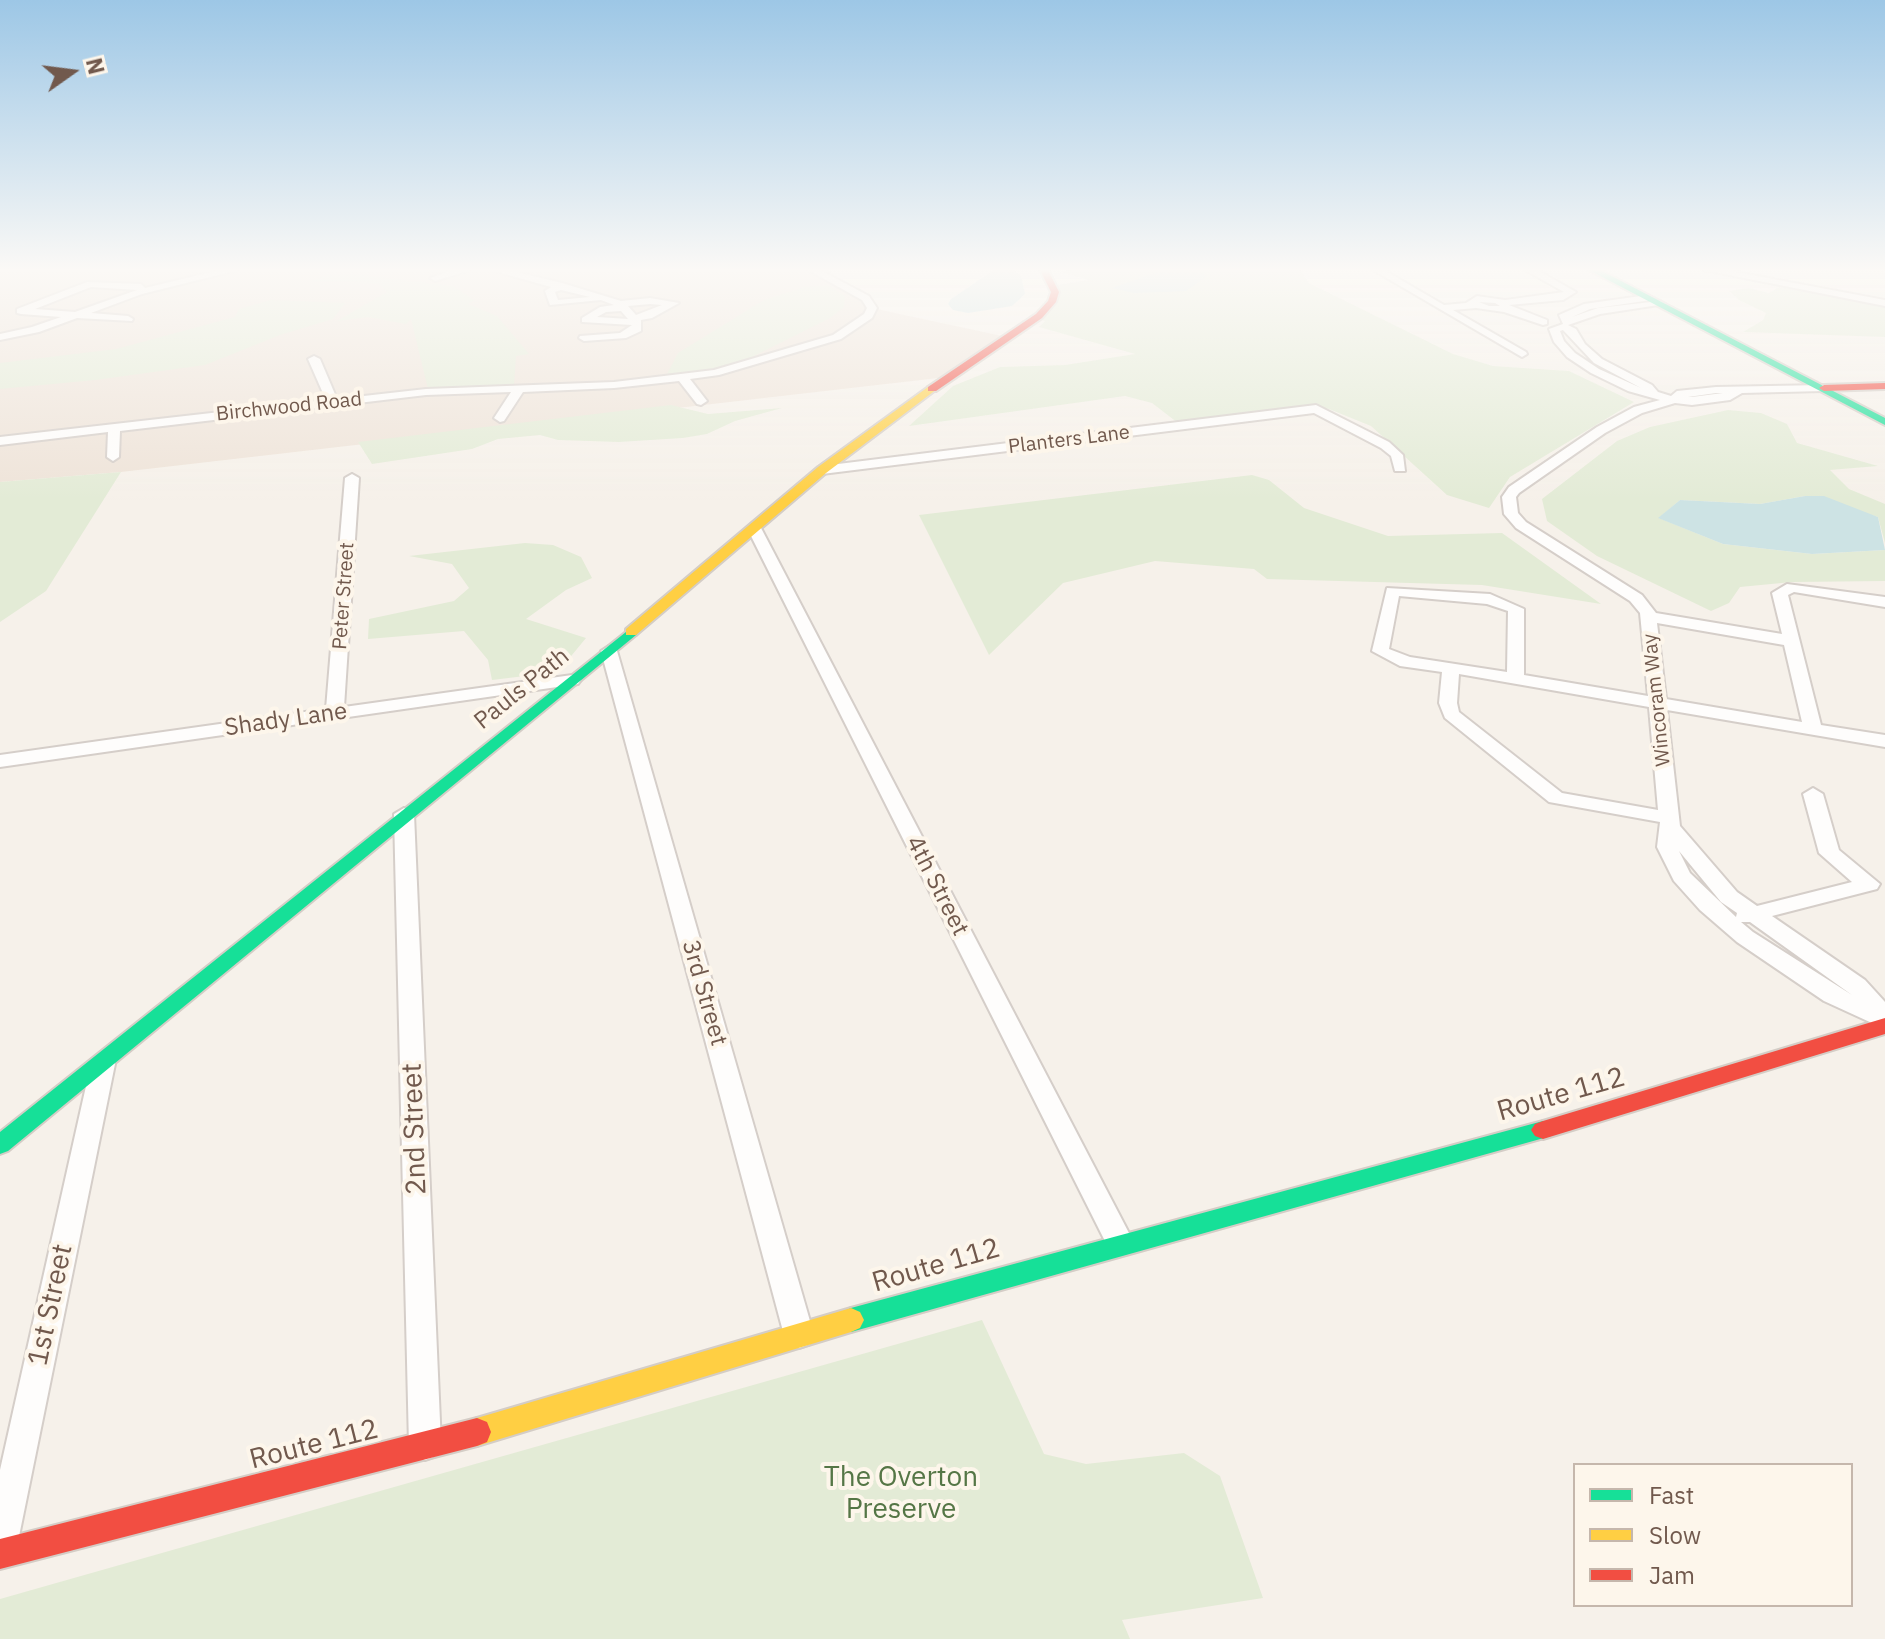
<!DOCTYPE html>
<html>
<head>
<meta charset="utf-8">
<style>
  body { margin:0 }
  #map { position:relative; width:1885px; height:1639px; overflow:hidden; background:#f6f1ea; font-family:"IBM Plex Sans",sans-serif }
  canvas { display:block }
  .legend { position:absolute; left:1573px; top:1463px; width:280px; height:144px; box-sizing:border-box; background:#fdf6eb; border:2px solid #c5b7ac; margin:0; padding:10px 14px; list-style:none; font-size:24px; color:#71594d }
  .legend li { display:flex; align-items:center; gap:16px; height:40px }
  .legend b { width:40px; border:2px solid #c5b7ac }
  .north { position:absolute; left:32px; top:32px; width:80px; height:80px; -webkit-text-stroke:6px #fdf6eb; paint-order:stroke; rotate:76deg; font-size:22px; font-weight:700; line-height:32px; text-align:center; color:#71594d }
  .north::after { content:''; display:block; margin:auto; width:28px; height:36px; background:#71594d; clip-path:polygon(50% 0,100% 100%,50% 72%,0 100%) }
</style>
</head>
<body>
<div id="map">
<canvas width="1885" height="1639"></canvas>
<ul class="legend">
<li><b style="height:10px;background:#16e098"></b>Fast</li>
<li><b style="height:10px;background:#ffcf43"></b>Slow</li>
<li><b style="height:10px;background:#f24e42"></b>Jam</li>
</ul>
<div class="north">N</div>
</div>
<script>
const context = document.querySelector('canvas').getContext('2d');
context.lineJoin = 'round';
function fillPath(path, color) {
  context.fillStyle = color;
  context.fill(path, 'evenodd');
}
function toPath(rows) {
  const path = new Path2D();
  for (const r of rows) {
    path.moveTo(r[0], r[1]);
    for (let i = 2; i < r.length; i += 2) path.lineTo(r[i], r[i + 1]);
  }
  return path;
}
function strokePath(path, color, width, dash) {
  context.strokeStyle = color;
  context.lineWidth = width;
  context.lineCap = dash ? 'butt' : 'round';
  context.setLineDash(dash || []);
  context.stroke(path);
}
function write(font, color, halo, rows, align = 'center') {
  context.font = font + ' "IBM Plex Sans",sans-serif';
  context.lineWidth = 8;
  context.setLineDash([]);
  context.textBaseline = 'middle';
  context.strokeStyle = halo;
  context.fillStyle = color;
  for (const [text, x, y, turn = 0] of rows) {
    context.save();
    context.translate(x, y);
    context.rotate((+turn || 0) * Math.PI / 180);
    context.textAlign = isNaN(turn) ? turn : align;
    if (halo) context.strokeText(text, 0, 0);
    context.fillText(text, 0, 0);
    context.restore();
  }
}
const residential = toPath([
  [0,270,827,270,872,308,1007,337,947,377,121,472,0,482]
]);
const green = toPath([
  [1071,270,1300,270,1309,283,1453,354,1493,366,1569,371,1634,402,1510,477,1489,508,1447,495,1371,426,1329,409,1313,407,1178,423,1152,403,1125,396,909,426,953,386,1000,367,1065,365,1135,354,1039,327,1045,321,1035,319,1057,285,1089,280,1060,272],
  [354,274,453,286,474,300,468,304,497,316,529,354,516,356,514,385,428,389,411,319,406,324,368,317,337,321,387,292,378,283,312,281,327,275],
  [828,285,845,296,844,307,830,318,732,367,666,376,678,353,764,300,805,287],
  [1779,287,1885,306,1885,337,1743,332,1763,320,1766,313,1739,300,1729,291,1749,288,1769,293],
  [271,300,345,303,333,319,280,335,205,365,95,380,0,389,0,363,116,349,235,317,239,309],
  [671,405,708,414,782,408,735,421,707,434,683,438,619,442,558,440,540,435,498,439,472,449,372,464,358,442],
  [1728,410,1761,413,1787,424,1797,443,1878,466,1830,470,1849,489,1885,504,1885,543,1878,517,1805,496,1760,504,1680,500,1659,518,1723,544,1812,554,1885,550,1885,581,1792,582,1740,587,1729,603,1711,611,1597,556,1547,521,1542,499,1617,441,1650,427],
  [121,472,46,591,0,622,0,482],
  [1252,475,1269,480,1304,508,1388,536,1502,533,1601,604,1482,585,1267,579,1254,569,1155,561,1063,583,989,655,919,515],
  [525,543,553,545,581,557,592,578,566,590,526,619,586,638,558,672,492,680,488,660,464,631,368,639,369,619,454,601,469,588,452,564,409,556],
  [982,1320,1044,1454,1086,1464,1184,1453,1220,1476,1263,1598,1122,1620,1130,1639,0,1639,0,1599]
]);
const water = toPath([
  [994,270,1013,270,1021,276,1025,294,1012,306,968,313,953,310,948,304,951,299],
  [1163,270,1199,270,1207,276,1186,291,1134,293,1112,288],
  [1805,496,1824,496,1878,517,1885,550,1812,554,1723,544,1658,518,1680,500,1760,504]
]);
const street = toPath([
  [220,270,238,270,142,294,91,313,128,316,133,319,132,321,77,318,39,332,0,340,0,334,32,327,61,317,21,314,17,313,17,309,87,282,141,284,145,288,220,270],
  [91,287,137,290,75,312,35,309,91,287],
  [453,270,470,270,435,281,430,278,453,270],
  [491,270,508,270,562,283,621,301,650,298,679,303,652,318,641,320,641,331,626,338,584,341,579,338,580,336,620,333,632,325,582,322,582,318,600,307,614,305,601,300,550,305,545,291,551,287,491,270],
  [561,290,590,297,558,300,555,292,561,290],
  [650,304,662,305,636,315,628,306,650,304],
  [621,311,628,319,597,317,606,312,621,311],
  [808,270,820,270,869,296,877,308,872,318,841,339,719,375,690,379,707,401,701,405,697,404,679,381,614,388,523,392,504,421,500,422,494,418,511,392,426,395,120,431,119,457,113,461,107,457,108,432,0,445,0,437,326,400,308,359,314,356,320,359,337,399,426,389,614,382,714,370,833,335,864,314,867,308,862,300,808,270],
  [1373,270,1384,270,1444,305,1466,303,1477,296,1505,300,1564,292,1525,270,1537,270,1576,292,1563,300,1509,305,1547,320,1547,324,1543,325,1504,312,1476,308,1453,310,1526,352,1527,354,1522,357,1373,270],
  [1479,302,1495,303,1500,306,1489,306,1479,302],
  [1704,270,1725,270,1885,300,1885,306,1704,270],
  [1648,295,1651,300,1590,309,1572,317,1598,308,1660,301,1665,304,1600,314,1568,325,1576,329,1585,344,1602,359,1652,385,1658,392,1671,396,1677,391,1716,387,1823,385,1829,388,1823,391,1742,393,1730,400,1692,405,1675,403,1642,413,1605,433,1519,493,1516,497,1518,513,1526,522,1642,595,1656,613,1782,634,1772,593,1787,584,1885,597,1885,607,1794,592,1788,595,1821,725,1885,735,1885,747,1667,710,1680,826,1737,892,1757,906,1852,882,1819,853,1803,794,1813,788,1823,794,1839,850,1880,884,1877,889,1772,916,1865,980,1885,1002,1885,1029,1824,1001,1737,942,1700,910,1674,881,1657,847,1660,822,1549,802,1445,718,1439,703,1442,672,1400,666,1372,651,1387,588,1490,594,1524,609,1524,675,1648,696,1640,613,1630,601,1516,528,1504,514,1502,497,1509,487,1597,427,1634,407,1660,400,1628,391,1591,373,1567,357,1554,342,1549,329,1563,324,1559,315,1584,304,1648,295],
  [1563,330,1594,363,1641,388,1599,369,1575,353,1564,341,1560,331,1563,330],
  [1723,393,1692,397,1688,397,1716,393,1723,393],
  [1399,596,1487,604,1508,611,1507,672,1410,657,1389,649,1399,596],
  [1657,623,1784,645,1802,722,1666,699,1657,623],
  [1459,674,1649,707,1658,810,1562,793,1459,712,1457,703,1459,674],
  [1679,851,1721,902,1737,913,1736,917,1690,873,1679,851],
  [1741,922,1750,922,1852,995,1753,932,1741,922],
  [1316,405,1389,442,1403,455,1405,471,1395,471,1391,456,1381,448,1314,413,822,474,815,470,822,466,1316,405],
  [352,474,359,478,344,707,572,675,578,676,581,680,578,684,0,767,0,755,326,709,345,478,352,474],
  [754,524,761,528,1130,1235,1134,1243,1130,1251,1120,1255,1110,1251,747,528,754,524],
  [609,646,617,651,814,1335,810,1344,799,1348,788,1344,784,1335,601,651,609,646],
  [404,808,414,814,441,1445,436,1456,425,1460,414,1456,409,1445,394,814,404,808],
  [103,1055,112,1058,115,1064,17,1546,12,1558,0,1563,0,1470,91,1064,94,1058,103,1055]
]);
const fast = toPath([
  [1589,270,1600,270,1885,418,1885,425,1589,270],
  [631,628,638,632,636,635,8,1151,0,1154,0,1132,631,628],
  [1543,1121,1551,1124,1555,1130,1551,1136,851,1332,842,1328,838,1320,842,1312,851,1308,1543,1121]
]);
const slow = toPath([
  [928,387,937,389,826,473,636,635,626,635,626,629,818,467,928,387],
  [851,1308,860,1312,864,1320,860,1328,851,1332,477,1446,467,1442,463,1432,467,1422,477,1418,851,1308]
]);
const jam = toPath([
  [1040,270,1048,270,1059,292,1056,302,1042,318,936,391,928,391,928,387,1036,314,1048,301,1051,292,1040,270],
  [1885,383,1885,389,1824,391,1819,388,1824,385,1885,383],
  [1885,1018,1885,1034,1543,1139,1535,1136,1531,1130,1535,1124,1543,1121,1885,1018],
  [477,1418,487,1422,491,1432,487,1442,477,1446,0,1569,0,1539,477,1418]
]);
const farStreetnames = [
  ["Birchwood Road",289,407,-6],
  ["Planters Lane",1069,440,-7],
  ["Peter Street",344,596,-86],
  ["Wincoram Way",1657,700,-96]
];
const streetNames = [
  ["Pauls Path",522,689,-39],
  ["Shady Lane",286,720,-8],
  ["4th Street",937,886,63],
  ["3rd Street",704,993,74]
];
const nearStreetnames = [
  ["Route 112",1561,1095,-16],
  ["2nd Street",415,1129,-92],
  ["Route 112",936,1266,-16],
  ["1st Street",51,1305,-78],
  ["Route 112",314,1445,-14]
];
const nearParknames = [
  ["The Overton",901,1478],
  ["Preserve",901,1510]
];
fillPath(residential, '#eee3d8');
fillPath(green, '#e3ebd6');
fillPath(water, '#cde3e4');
strokePath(street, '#d5cec9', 4);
strokePath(fast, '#d4cdc6', 4);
strokePath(slow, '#d4cdc6', 4);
strokePath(jam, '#d4cdc6', 4);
fillPath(street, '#fefdfc');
fillPath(fast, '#16e098');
fillPath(slow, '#ffcf43');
fillPath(jam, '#f24e42');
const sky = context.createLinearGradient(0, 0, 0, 500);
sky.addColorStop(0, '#9dc7e6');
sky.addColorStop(0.54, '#fbf9f6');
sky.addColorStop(1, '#fbf9f600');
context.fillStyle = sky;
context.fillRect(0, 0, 1885, 500);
write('20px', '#71594d', '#fdf6eb', farStreetnames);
write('24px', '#71594d', '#fdf6eb', streetNames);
write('28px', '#71594d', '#fdf6eb', nearStreetnames);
write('28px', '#557646', '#fdf6eb', nearParknames);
</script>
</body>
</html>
